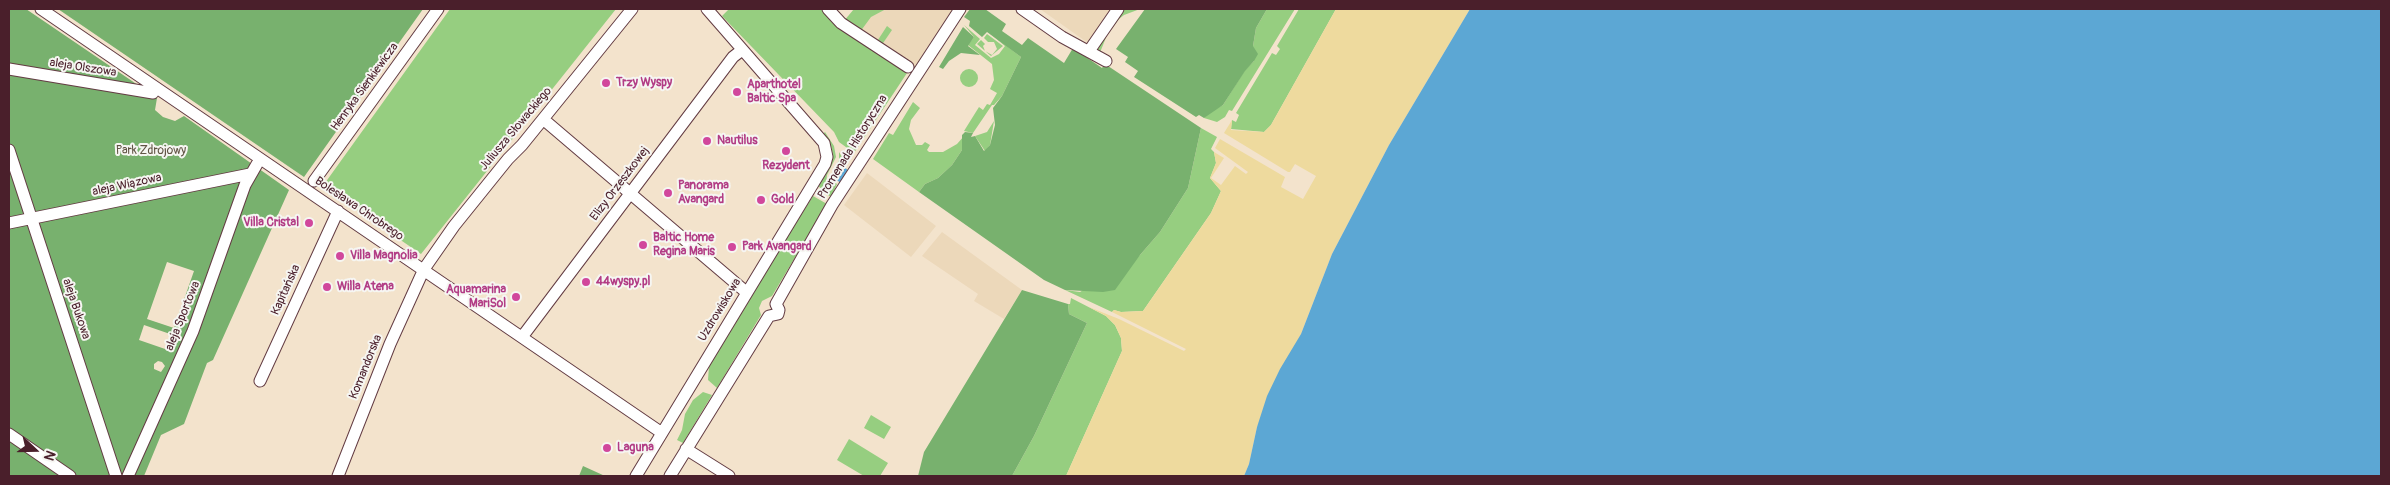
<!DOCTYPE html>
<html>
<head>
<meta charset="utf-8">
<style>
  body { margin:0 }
  #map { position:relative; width:2390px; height:485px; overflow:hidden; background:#f3e3cc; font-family:Pangolin,sans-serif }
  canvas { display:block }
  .frame { position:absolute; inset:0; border:10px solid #4a1f2b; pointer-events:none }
  .north { position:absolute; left:10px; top:425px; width:50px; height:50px; -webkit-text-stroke:4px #f6f6f2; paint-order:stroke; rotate:111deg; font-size:14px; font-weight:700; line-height:20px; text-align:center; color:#4a1f2b }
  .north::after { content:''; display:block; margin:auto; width:18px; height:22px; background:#4a1f2b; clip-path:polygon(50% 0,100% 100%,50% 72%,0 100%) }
</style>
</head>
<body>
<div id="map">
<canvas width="2390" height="485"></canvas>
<div class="frame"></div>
<div class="north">N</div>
</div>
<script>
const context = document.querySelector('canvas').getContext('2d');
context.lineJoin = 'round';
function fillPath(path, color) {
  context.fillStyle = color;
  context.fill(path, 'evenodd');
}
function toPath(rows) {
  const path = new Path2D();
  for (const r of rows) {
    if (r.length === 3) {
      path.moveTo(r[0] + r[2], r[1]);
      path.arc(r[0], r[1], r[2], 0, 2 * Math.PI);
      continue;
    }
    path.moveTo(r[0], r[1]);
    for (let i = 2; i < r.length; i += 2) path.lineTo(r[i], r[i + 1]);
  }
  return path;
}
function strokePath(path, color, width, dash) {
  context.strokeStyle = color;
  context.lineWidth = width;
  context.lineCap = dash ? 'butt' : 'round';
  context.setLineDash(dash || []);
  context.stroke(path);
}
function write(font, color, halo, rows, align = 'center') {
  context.font = font + ' Pangolin,sans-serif';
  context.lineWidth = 4;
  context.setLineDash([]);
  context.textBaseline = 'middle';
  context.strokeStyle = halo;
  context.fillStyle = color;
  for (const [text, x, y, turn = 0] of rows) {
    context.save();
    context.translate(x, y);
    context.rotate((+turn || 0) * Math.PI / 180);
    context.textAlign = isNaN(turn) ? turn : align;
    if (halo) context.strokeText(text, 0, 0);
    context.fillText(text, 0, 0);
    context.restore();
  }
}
const built = toPath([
  [854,9,954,9,916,67,914,67,844,21],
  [1040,9,1113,9,1088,43],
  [867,173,936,226,911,257,844,205],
  [942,232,1022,290,1004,319,974,301,978,294,922,256]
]);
const green = toPath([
  [450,9,616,9,421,254,326,189,325,183],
  [729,9,830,9,844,21,854,9,886,9,871,17,860,32,909,70,854,153,839,142,834,132,722,16],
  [1124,9,1140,9,1124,15,1119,19,1107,35,1101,50,1100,53,1097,51,1104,37],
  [1267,9,1295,9,1232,111,1229,110,1225,117,1217,122,1204,118,1208,113,1223,105,1245,70,1254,61,1253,46,1256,28],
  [1299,9,1336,9,1271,125,1264,132,1231,129,1232,120,1236,122,1239,115,1236,113,1272,53,1276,55,1280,49,1277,46],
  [964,25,980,39,975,45,991,58,999,54,1005,46,987,31,1021,57,1002,96,994,105,992,105,973,133,964,131,979,107,983,110,987,104,990,105,997,93,990,89,994,80,992,64,968,45,974,37],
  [887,26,892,30,881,46,876,43],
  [987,34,1003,46,991,56,977,44,981,40,985,44,983,46,985,51,992,55,997,49,994,42,988,42,984,38],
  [969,78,9],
  [913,102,920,108,911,120,909,129,916,145,922,145,925,142,930,145,927,150,929,152,943,152,957,144,964,136,962,150,952,165,938,178,925,184,919,192,873,159,889,133,893,135],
  [994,121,990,145,985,151,975,136,987,132],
  [1201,128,1217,137,1211,149,1214,152,1216,163,1210,178,1221,191,1211,213,1143,311,1121,312,1114,310,1112,312,1065,290,1080,292,1140,255,1160,232,1188,188],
  [825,132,834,146,836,157,827,175,825,192,817,185,833,155,831,146,823,134],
  [839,152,845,162,832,181,837,184,831,197,828,195,832,174,839,160],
  [813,196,827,204,772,296,762,301,759,308,761,315,717,388,708,380,709,366,745,305,750,299,756,286],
  [1071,298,1106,316,1115,325,1121,338,1122,351,1066,476,1012,476,1034,436,1087,323,1069,314,1068,304,1070,304],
  [703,392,712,395,683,443,677,440,682,430,685,414,693,400],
  [871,415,891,427,884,439,864,428],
  [849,439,888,463,880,476,864,476,837,460]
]);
const forest = toPath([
  [9,9,26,9,157,98,155,110,163,117,175,121,184,116,289,190,213,360,207,363,184,424,161,435,144,476,9,476],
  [167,262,194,271,174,328,147,319],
  [144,325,173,335,168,350,139,340],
  [158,361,162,362,165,366,161,372,154,369,154,364],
  [58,9,423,9,304,177],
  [970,9,985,9,1006,24,1002,31,1022,45,1028,38,1064,63,1073,48,1102,68,1105,64,1201,128,1188,188,1160,232,1140,255,1115,290,1103,292,1065,290,1044,280,919,192,925,184,938,178,952,165,962,150,962,135,965,132,973,133,971,137,975,136,984,151,990,145,995,125,993,108,1002,96,1021,57,987,32,982,37,969,26,970,21,964,17],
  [1145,9,1267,9,1256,28,1253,46,1258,54,1254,61,1245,71,1223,105,1204,118,1199,115,1196,117,1134,77,1138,71,1125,62,1128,57,1116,49],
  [963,27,974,37,968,46,980,55,961,53,949,61,943,69,939,67],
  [1022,290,1068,304,1069,314,1087,323,1034,436,1012,476,918,476,924,452],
  [583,466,605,476,579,476]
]);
const sand = toPath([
  [1336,9,1470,9,1389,145,1332,254,1301,334,1257,427,1249,464,1244,476,1066,476,1122,351,1121,338,1115,325,1106,316,1089,307,1119,319,1184,351,1186,349,1112,312,1114,310,1121,312,1143,311,1211,213,1221,191,1210,178,1216,163,1214,152,1224,158,1211,178,1221,185,1235,166,1246,174,1248,172,1215,148,1220,139,1285,177,1281,187,1303,199,1316,176,1295,164,1290,172,1288,172,1224,133,1232,120,1231,130,1264,132,1271,125]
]);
const water = toPath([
  [1470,9,2381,9,2381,476,1244,476,1249,464,1257,427,1267,396,1280,369,1301,334,1332,254,1389,145],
  [843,166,849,171,841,183,835,179]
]);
const minor = toPath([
  [41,9,662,433],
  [828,9,841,23,908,67],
  [1022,9,1062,37,1106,61],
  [1089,51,1118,9],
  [9,69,153,93],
  [543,119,746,292],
  [9,150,116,476],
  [314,181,438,9],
  [9,223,250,174],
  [522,337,733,57,742,50],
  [260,381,338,211],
  [9,434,70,476],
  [686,449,729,476],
  [128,476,193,331,245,185,257,164],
  [338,476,390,344,424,269,454,226,508,159,522,145,632,9],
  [636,476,825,164,827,157,824,143,707,9],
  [670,476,769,316,778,314,779,310,776,304,832,205,960,9]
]);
const markers = [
  [606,83,5,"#d1479c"],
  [737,92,5,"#d1479c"],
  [707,141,5,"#d1479c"],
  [786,151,5,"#d1479c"],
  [668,193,5,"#d1479c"],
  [761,200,5,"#d1479c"],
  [309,223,5,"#d1479c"],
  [643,245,5,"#d1479c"],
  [732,247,5,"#d1479c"],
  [340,256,5,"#d1479c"],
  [586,282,5,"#d1479c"],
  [327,287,5,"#d1479c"],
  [516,297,5,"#d1479c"],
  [607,448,5,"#d1479c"]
];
const streetNames = [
  ["aleja Olszowa",83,68,9],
  ["Henryka Sienkiewicza",365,87,-54],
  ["Juliusza Słowackiego",516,129,-50],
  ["Promenada Historyczna",853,147,-58],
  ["Elizy Orzeszkowej",620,184,-53],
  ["aleja Wiązowa",127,185,-12],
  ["Bolesława Chrobrego",359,209,34],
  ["Kapitańska",286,290,-66],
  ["aleja Bukowa",76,309,71],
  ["Uzdrowiskowa",720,310,-59],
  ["aleja Sportowa",183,316,-68],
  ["Komandorska",366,367,-68]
];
const hotelNames = [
  ["Trzy Wyspy",616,83],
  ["Aparthotel",747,85],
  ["Baltic Spa",747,99],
  ["Nautilus",717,141],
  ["Rezydent",786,166,"center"],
  ["Panorama",678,186],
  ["Avangard",678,200],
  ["Gold",771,200],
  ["Villa Cristal",299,223,"right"],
  ["Baltic Home",653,238],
  ["Regina Maris",653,252],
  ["Park Avangard",742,247],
  ["Villa Magnolia",350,256],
  ["44wyspy.pl",596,282],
  ["Willa Atena",337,287],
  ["Aquamarina",506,290,"right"],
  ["MariSol",506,304,"right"],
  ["Laguna",617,448]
];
const parkNames = [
  ["Park Zdrojowy",151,151]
];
fillPath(built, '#ecd8ba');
fillPath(green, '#96ce80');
fillPath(forest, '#78b16e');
fillPath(sand, '#eeda9e');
fillPath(water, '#5ca7d4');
strokePath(minor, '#633c43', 13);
strokePath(minor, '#fff', 11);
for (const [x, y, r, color] of markers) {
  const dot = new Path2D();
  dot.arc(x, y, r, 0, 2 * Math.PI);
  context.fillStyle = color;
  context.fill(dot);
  strokePath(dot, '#f6f6f2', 2);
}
write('12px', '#4a1f2b', '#f6f6f2', streetNames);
write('bold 12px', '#b23c85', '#f6f6f2', hotelNames, 'left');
write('12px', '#615444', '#f6f6f2', parkNames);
</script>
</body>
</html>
